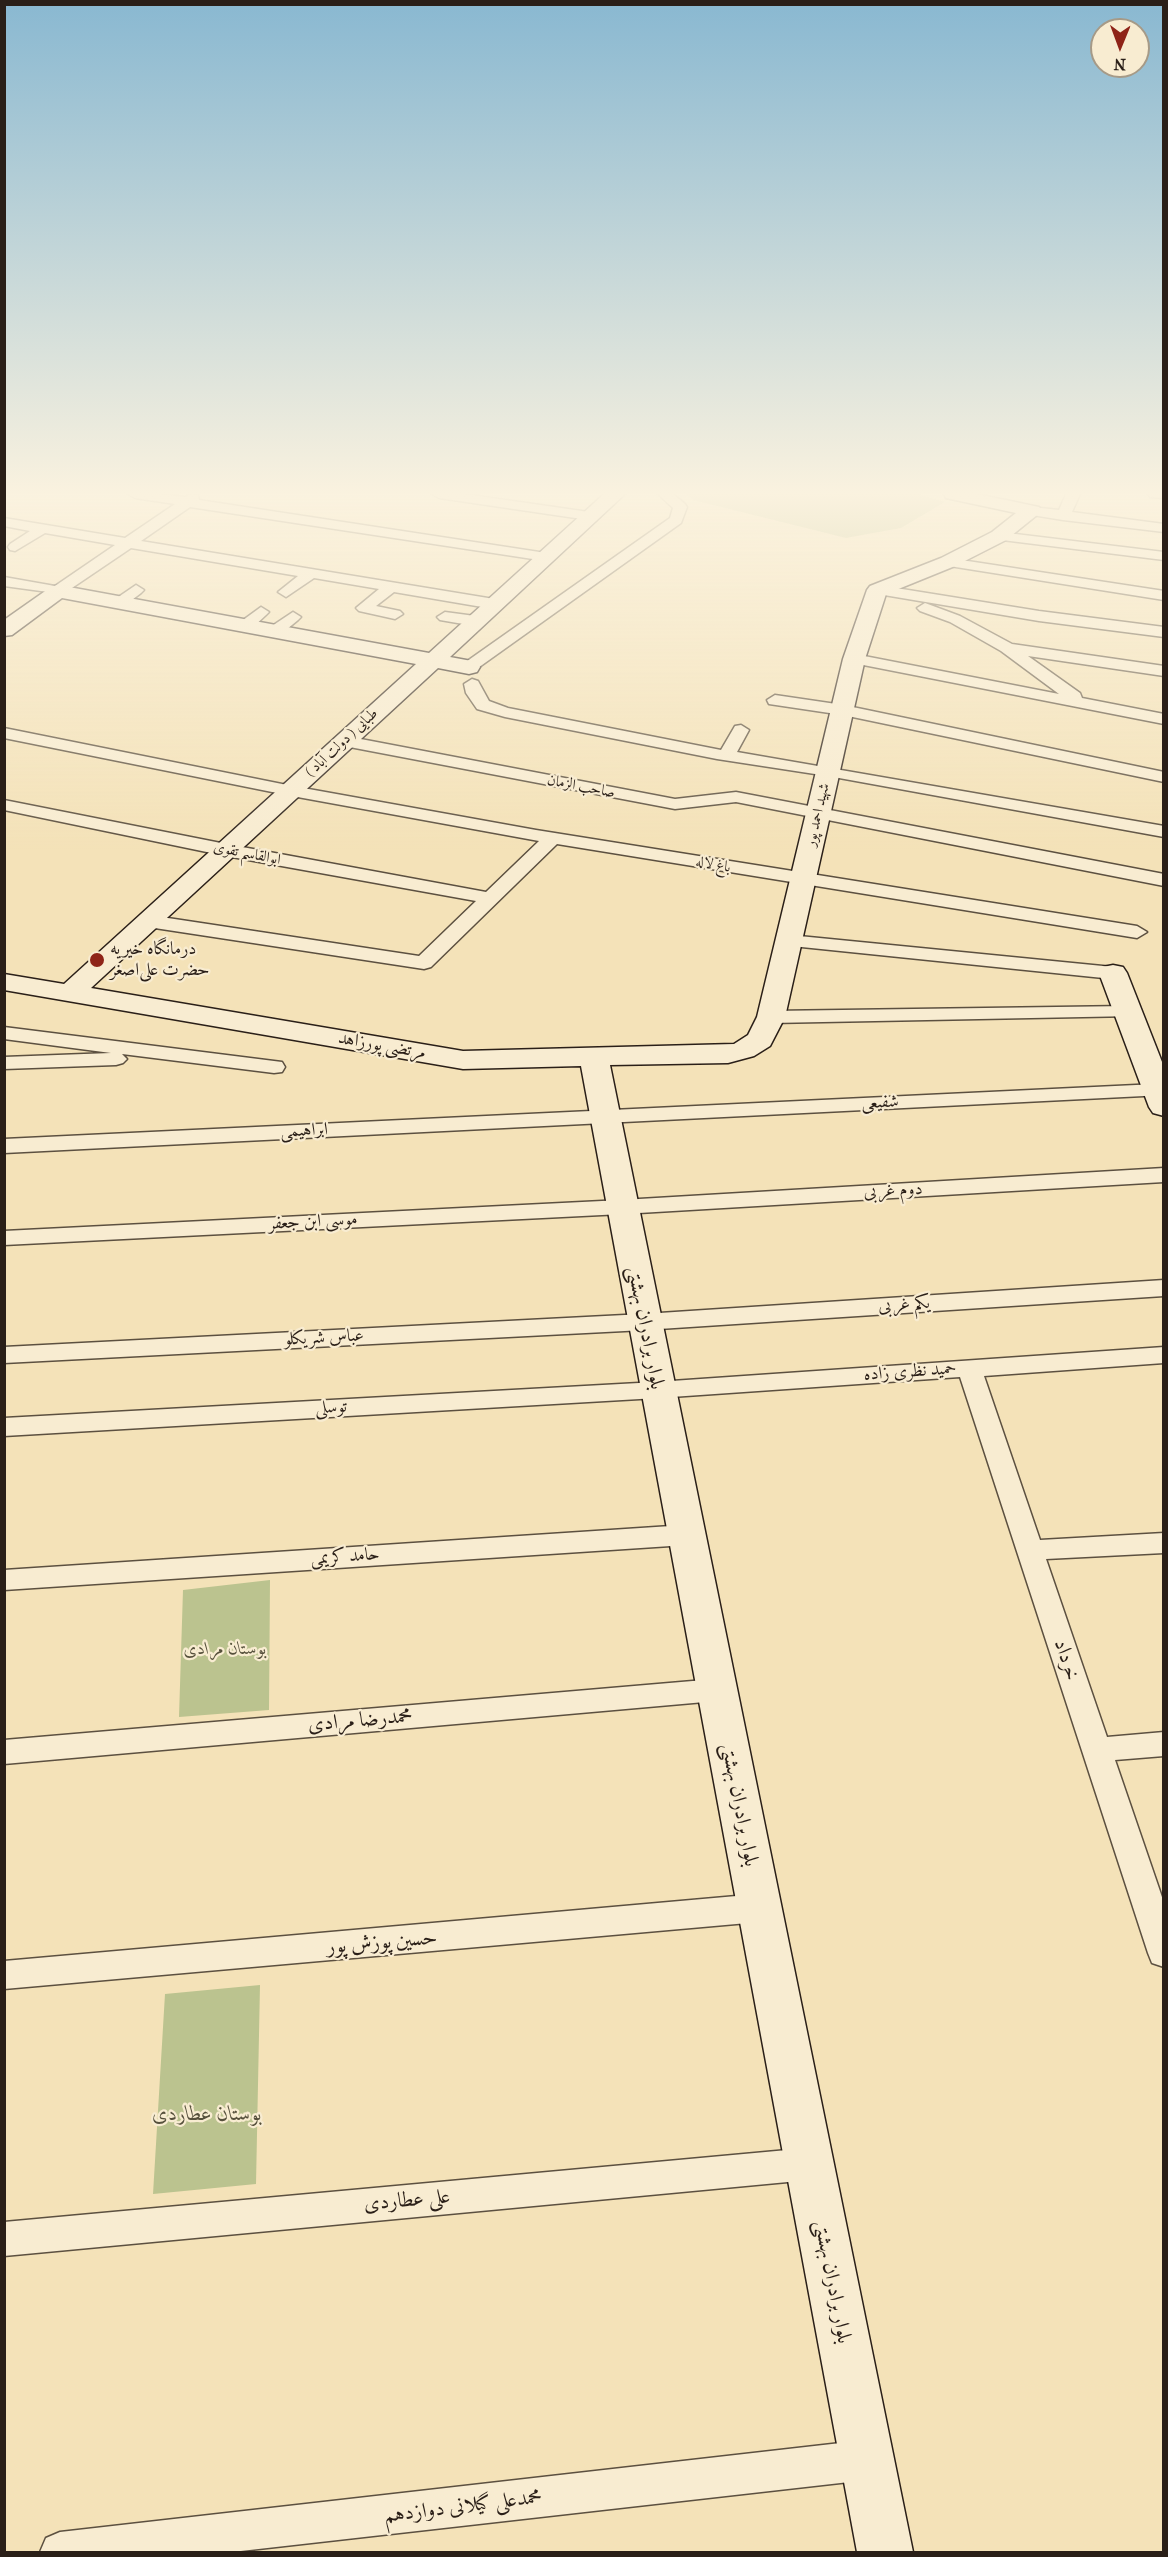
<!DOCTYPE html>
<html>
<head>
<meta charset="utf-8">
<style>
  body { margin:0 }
  #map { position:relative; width:1168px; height:2557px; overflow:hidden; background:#f4e2b8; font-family:"IM FELL French Canon",serif }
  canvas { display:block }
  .frame { position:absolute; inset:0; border:6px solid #2a1f18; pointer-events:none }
  .north { position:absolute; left:1090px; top:18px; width:60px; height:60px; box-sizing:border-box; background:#f8ecd1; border:2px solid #a69a87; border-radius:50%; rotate:181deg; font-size:16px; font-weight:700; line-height:24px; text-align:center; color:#2a1f18 }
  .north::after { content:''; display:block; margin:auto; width:21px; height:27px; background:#8f2418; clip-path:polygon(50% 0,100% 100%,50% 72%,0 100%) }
</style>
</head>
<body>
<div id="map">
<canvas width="1168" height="2557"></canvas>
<div class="frame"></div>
<div class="north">N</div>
</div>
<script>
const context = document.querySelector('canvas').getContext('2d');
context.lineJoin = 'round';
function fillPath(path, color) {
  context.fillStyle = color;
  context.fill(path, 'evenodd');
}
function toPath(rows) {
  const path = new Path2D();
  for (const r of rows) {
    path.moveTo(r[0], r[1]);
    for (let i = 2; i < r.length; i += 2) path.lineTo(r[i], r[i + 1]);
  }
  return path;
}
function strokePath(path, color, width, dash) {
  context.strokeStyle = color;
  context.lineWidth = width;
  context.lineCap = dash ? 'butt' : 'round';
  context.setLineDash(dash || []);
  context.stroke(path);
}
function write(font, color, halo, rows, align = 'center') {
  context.font = font + ' "IM FELL French Canon",Amiri,serif';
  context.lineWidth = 4.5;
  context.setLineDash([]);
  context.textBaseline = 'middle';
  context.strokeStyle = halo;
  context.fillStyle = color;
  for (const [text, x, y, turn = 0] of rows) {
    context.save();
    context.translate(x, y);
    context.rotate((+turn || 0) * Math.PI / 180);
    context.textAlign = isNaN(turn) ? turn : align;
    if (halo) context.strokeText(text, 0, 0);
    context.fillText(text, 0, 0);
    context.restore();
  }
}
const green = toPath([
  [687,494,919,494,945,502,901,528,846,538,693,500],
  [270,1580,269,1710,179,1717,183,1590],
  [260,1985,256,2184,153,2194,165,1994]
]);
const street = toPath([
  [128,494,159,494,185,497,193,494,198,495,199,500,546,553,553,557,546,561,190,507,141,541,494,599,502,604,494,609,394,592,376,606,400,611,403,614,395,619,359,611,356,608,379,589,314,578,286,597,278,592,298,576,131,548,63,594,4,586,4,577,55,586,115,545,45,533,15,551,10,550,8,547,10,544,30,531,4,526,4,518,125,538,175,504,135,498,128,494],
  [432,494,464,494,589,512,596,516,589,520,439,498,432,494],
  [658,494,673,494,685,504,687,507,681,523,475,670,463,670,461,667,463,664,670,518,673,508,658,494],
  [1066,494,1080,494,1072,512,1164,524,1164,532,1063,520,1032,515,1025,511,1032,507,1059,510,1066,494],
  [1148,494,1164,494,1164,498,1150,497,1148,494],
  [999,532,1164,552,1164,560,994,539,992,536,999,532],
  [948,558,1164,591,1164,600,943,565,941,562,948,558],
  [136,585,144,590,141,593,124,606,114,606,111,603,114,600,136,585],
  [877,585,1039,611,1164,627,1164,637,1039,621,872,593,869,590,877,585],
  [925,603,960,616,1012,644,1164,666,1164,676,1028,656,1080,693,1082,698,1164,714,1164,724,848,662,846,659,848,656,854,654,1059,694,1001,651,950,622,920,611,917,608,925,603],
  [261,607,269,612,266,615,251,629,239,629,237,626,239,623,261,607],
  [293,612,301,617,298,620,281,634,269,634,267,631,269,628,293,612],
  [445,612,475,616,483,621,475,626,440,620,437,617,445,612],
  [472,679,478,681,489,701,508,708,721,750,735,726,741,725,749,730,737,752,1164,826,1164,837,828,776,717,759,505,717,477,709,466,693,464,684,472,679],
  [775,695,843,705,1164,772,1164,782,843,715,769,704,767,700,775,695],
  [4,728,292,786,536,830,1137,926,1147,932,1137,938,557,844,431,967,424,969,148,927,138,921,141,917,148,915,419,956,476,901,226,856,4,810,4,800,226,844,486,892,539,841,292,796,4,738,4,728],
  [345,736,675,799,736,792,1164,874,1164,886,736,802,675,809,339,745,336,741,345,736],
  [789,935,1113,967,1120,969,1123,973,1120,977,1113,979,782,945,779,941,789,935],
  [1128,1006,1135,1008,1138,1012,1135,1016,771,1023,764,1021,761,1017,764,1013,771,1011,1128,1006],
  [4,1027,274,1061,282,1062,285,1067,282,1072,274,1073,122,1054,127,1059,123,1063,116,1065,4,1069,4,1057,111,1053,4,1039,4,1027],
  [1157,1084,1164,1085,1164,1095,4,1153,4,1139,1157,1084],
  [1164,1168,1164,1182,622,1214,4,1245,4,1231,622,1200,1164,1168],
  [1164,1280,1164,1296,644,1330,4,1363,4,1347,644,1314,1164,1280],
  [1164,1347,1164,1363,984,1376,1040,1540,1164,1533,1164,1553,1046,1559,1107,1737,1164,1732,1164,1756,1115,1760,1164,1903,1164,1967,1152,1963,1148,1953,960,1377,657,1398,4,1436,4,1418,657,1382,1164,1347],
  [686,1525,696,1528,700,1535,696,1542,686,1545,4,1590,4,1570,686,1525],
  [716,1679,726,1682,731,1690,726,1698,716,1701,4,1764,4,1740,716,1679],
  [759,1894,770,1898,775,1908,770,1918,759,1922,4,1989,4,1961,759,1894],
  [809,2148,822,2152,827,2164,822,2176,809,2180,4,2256,4,2222,809,2148],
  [867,2440,881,2446,887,2460,881,2474,867,2480,232,2552,40,2552,46,2538,60,2532,867,2440]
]);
const secondary = toPath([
  [604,494,625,494,450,657,477,662,480,667,477,672,469,674,438,668,91,988,463,1051,734,1044,748,1035,757,1017,843,659,867,590,870,586,941,558,992,532,1016,513,946,498,944,494,977,494,1039,507,1042,511,1006,540,955,566,886,594,865,659,785,1017,770,1046,754,1056,728,1063,610,1065,913,2552,857,2552,581,1066,463,1069,4,990,4,974,64,984,416,664,62,598,12,635,4,636,4,620,51,587,58,585,429,653,604,494],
  [1113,965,1123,967,1127,973,1164,1067,1164,1116,1153,1113,1149,1107,1099,973,1103,967,1113,965]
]);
const markers = [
  [97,960,8,"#8f2418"]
];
const farStreetnames = [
  ["طبایی ( دولت آباد )",342,743,-43],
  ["صاحب الزمان",581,787,11],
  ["شهید احمد پور",818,815,-77],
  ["ابوالقاسم تقوی",247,854,11],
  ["باغ لاله",713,865,10]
];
const poiNames = [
  ["درمانگاه خیریه",110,950],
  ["حضرت علی‌اصغر",110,971]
];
const streetNames = [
  ["مرتضی پورزاهد",382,1046,10],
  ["شفیعی",880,1103,-3],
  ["ابراهیمی",304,1131,-3],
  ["دوم غربی",893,1191,-3],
  ["موسی ابن جعفر",313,1222,-3],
  ["یکم غربی",904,1305,-4],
  ["عباس شریکلو",324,1338,-3],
  ["حمید نظری زاده",910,1372,-4],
  ["توسلی",331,1408,-3],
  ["حامد کریمی",345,1557,-4]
];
const parkNames = [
  ["بوستان مرادی",225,1650]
];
const nearStreetnames = [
  ["بلوار برادران بهشتی",645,1328,79],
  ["خرداد",1066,1660,72],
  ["محمدرضا مرادی",360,1721,-5],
  ["بلوار برادران بهشتی",739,1805,79],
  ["حسین پوزش پور",382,1943,-5],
  ["علی عطاردی",407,2201,-5],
  ["بلوار برادران بهشتی",832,2282,79],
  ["محمدعلی گیلانی دوازدهم",463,2507,-7]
];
const nearParknames = [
  ["بوستان عطاردی",207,2115]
];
fillPath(green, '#bbc38f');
strokePath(street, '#5c5040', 3);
strokePath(secondary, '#2a1f18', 3);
fillPath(street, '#f8ecd1');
fillPath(secondary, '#f8ecd1');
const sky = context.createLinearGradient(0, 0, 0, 851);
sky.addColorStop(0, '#89b8d1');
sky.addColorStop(0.58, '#faf2df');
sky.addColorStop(1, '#faf2df00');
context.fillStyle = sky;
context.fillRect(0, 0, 1168, 851);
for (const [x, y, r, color] of markers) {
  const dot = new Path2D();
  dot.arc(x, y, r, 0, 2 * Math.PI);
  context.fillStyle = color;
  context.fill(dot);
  strokePath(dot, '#f8ecd1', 2);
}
write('15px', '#2a1f18', '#f8ecd1', farStreetnames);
write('18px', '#2a1f18', '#f8ecd1', poiNames, 'left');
write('18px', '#2a1f18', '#f8ecd1', streetNames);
write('italic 18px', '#56503c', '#f8ecd1', parkNames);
write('21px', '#2a1f18', '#f8ecd1', nearStreetnames);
write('italic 21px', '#56503c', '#f8ecd1', nearParknames);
</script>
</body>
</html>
